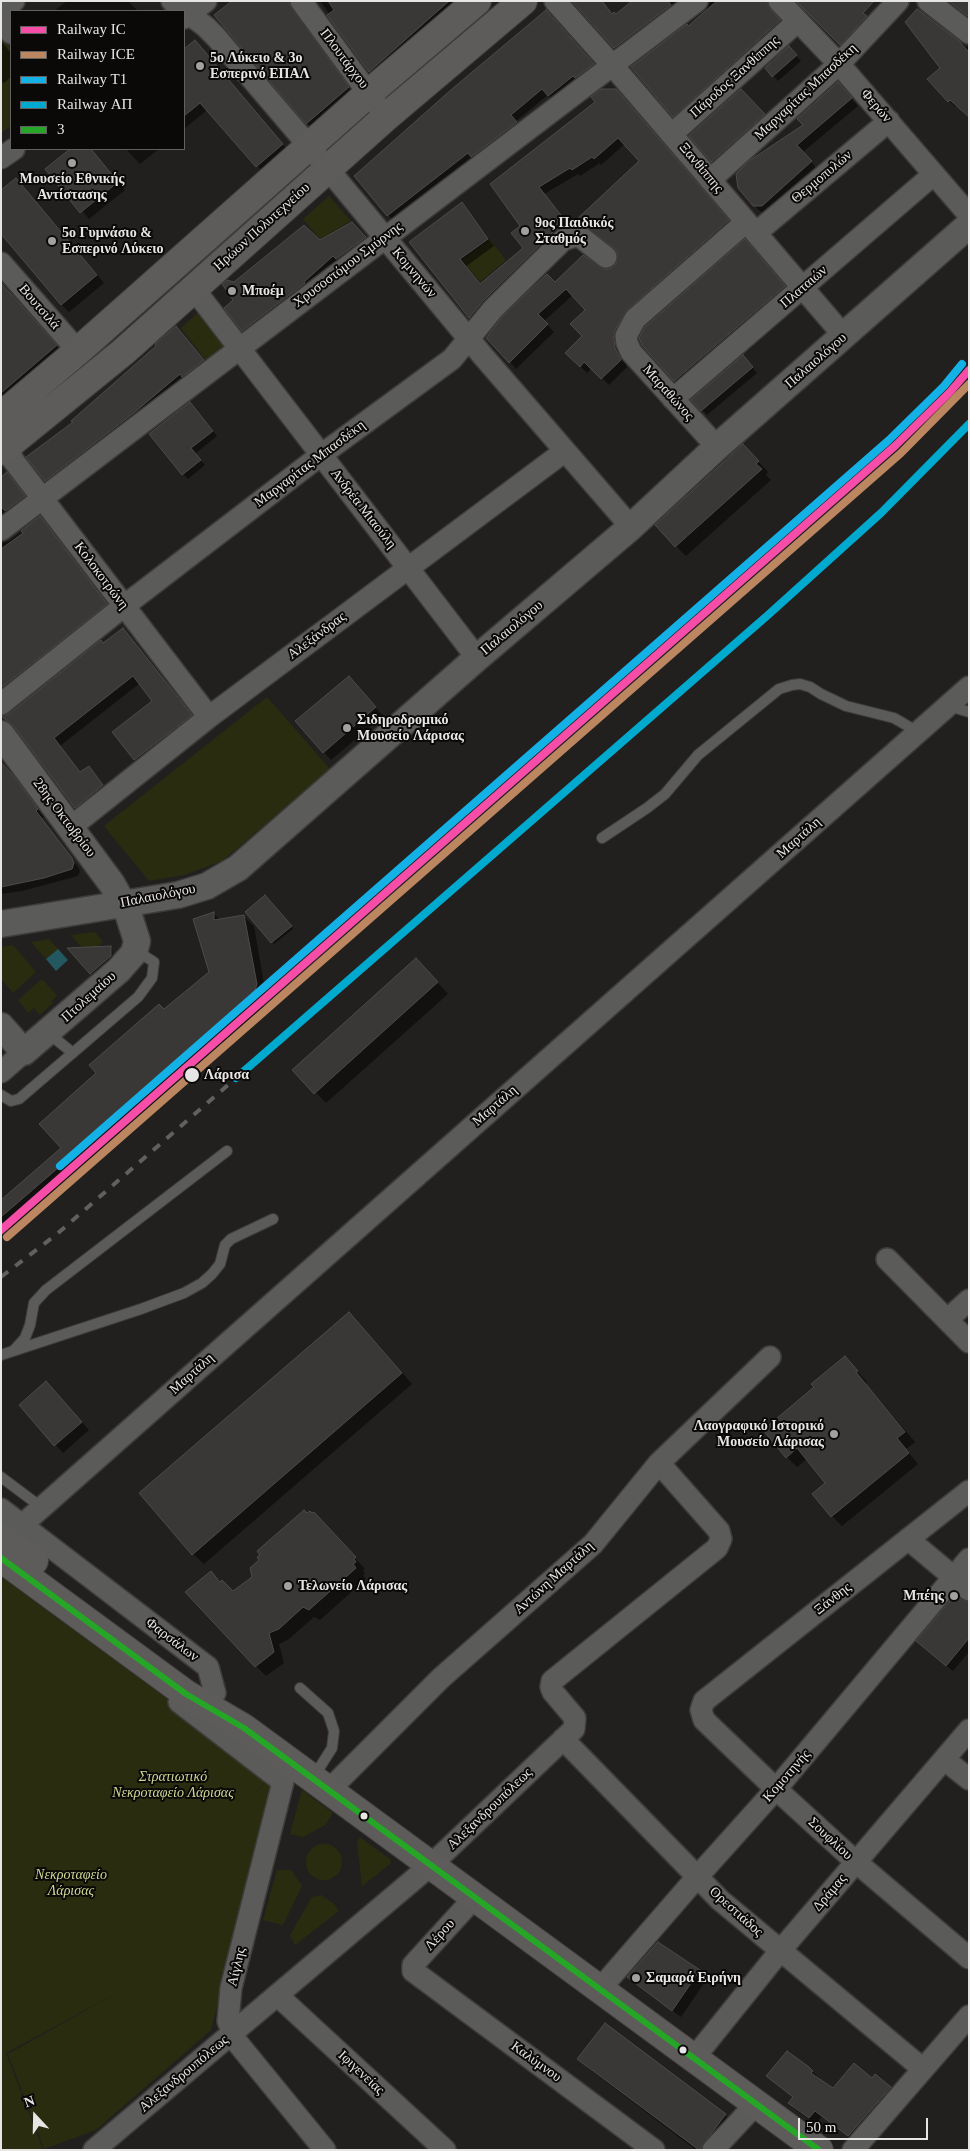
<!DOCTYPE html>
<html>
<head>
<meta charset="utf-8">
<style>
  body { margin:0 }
  #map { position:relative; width:970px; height:2151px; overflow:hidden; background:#22201e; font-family:"Times New Roman",serif }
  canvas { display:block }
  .frame { position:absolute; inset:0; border:2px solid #e8e6e4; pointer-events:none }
  .legend { position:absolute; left:10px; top:10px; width:175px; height:140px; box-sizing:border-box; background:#0b0908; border:1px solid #636160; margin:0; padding:6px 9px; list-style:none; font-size:15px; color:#e8e6e4 }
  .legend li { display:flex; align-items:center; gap:10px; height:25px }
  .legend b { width:25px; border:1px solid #636160 }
  .north { position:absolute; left:10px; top:2091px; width:50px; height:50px; -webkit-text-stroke:4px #0b0908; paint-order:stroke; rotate:339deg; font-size:14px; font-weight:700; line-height:20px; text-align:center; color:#e8e6e4 }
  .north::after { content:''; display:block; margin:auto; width:18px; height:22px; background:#e8e6e4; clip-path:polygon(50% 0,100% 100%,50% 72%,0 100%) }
  .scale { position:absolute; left:798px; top:2118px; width:130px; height:22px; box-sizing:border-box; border:2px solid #e8e6e4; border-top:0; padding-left:6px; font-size:15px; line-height:18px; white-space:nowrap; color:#e8e6e4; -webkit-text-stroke:4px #0b0908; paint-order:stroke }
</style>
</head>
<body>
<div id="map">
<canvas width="970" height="2151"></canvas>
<div class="frame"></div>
<ul class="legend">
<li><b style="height:6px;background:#f54da8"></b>Railway IC</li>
<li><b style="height:6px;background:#bb8660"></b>Railway ICE</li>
<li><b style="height:6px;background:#14b1e7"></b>Railway T1</li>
<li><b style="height:6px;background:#00a9ce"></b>Railway ΑΠ</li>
<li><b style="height:6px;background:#26a626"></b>3</li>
</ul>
<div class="north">N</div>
<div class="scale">50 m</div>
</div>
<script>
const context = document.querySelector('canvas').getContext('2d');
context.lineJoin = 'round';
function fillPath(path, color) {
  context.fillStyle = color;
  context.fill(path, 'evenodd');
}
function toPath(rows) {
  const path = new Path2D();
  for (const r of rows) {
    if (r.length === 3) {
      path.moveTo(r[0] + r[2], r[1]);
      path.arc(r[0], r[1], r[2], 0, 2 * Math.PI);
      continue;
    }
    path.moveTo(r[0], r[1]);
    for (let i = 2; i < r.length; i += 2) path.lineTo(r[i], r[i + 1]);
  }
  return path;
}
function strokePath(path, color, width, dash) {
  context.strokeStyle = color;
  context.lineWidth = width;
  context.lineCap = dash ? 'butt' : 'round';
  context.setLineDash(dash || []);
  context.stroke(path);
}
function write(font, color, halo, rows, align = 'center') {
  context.font = font + ' "Times New Roman",serif';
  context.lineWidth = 4;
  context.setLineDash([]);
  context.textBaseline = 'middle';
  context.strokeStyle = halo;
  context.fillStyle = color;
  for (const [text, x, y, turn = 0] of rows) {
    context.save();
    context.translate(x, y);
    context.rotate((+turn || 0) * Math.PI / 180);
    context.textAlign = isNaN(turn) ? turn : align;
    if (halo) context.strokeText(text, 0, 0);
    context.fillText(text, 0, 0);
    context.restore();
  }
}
const green = toPath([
  [1,31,11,44,11,126,1,133],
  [329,196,351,221,320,239,303,219],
  [490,240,506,260,480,282,462,260],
  [202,309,231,344,208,363,181,328],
  [267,697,330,769,222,861,184,875,149,881,104,826],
  [95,932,103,942,91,953,97,965,71,935],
  [49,939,58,949,46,959,31,942],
  [13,945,36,972,13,993,1,979,1,947],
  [42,979,57,996,51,1001,53,1003,40,1015,34,1008,28,1013,18,1000],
  [1,1577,169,1700,268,1779,253,1795,268,1780,274,1785,211,2030,96,2130,44,2149,8,2054,124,1989,6,2053,43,2150,1,2150],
  [302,1790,333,1813,325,1825,303,1837,290,1834],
  [360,1837,391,1860,390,1864,362,1886,357,1842],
  [324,1862,18],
  [277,1870,291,1870,302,1886,283,1925,263,1920],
  [321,1895,333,1903,339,1911,295,1945,290,1935,312,1897]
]);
const water = toPath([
  [58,949,68,960,56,971,46,959]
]);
const shadow = toPath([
  [67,1,128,1,138,11,54,11],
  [285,1,353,93,313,128,307,123],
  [320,1,464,1,376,78],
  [574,1,601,1,613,15,616,16,634,1,690,1,621,54],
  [710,1,774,1,773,12,785,27,680,122,632,67,706,11],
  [797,1,866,17,872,23,846,50],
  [917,11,966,47,969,46,969,116,956,105,955,107,928,79,941,68],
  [552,17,599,70,554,101,548,95,516,121,522,128,394,221,388,215],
  [1,41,11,53,11,77,4,83,1,81],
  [195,42,290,153,265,174,207,110,184,129,184,50],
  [789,48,801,61,778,81,766,68],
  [845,91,858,106,803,152,817,169,769,212,761,212,754,205,805,126],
  [622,97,734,228,633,317,622,356,627,367,609,385,592,368,587,373,567,353,583,336,586,310,573,295,544,321,554,332,516,369,510,362,555,284,611,270,617,265,618,251,578,220,640,161,625,144,601,165,600,163,580,176,578,174,544,194,574,231,477,324,411,242,461,204,494,246,465,267,481,285,525,248,522,226,492,184],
  [749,98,771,122,720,169,691,136],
  [72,149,91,149,125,190,89,219,47,169],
  [126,149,159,149,140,164],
  [23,187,104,283,69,312,61,304],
  [351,223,374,247,252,340,226,308,235,300,235,284,319,242],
  [750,246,789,292,680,385,643,344],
  [1,282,62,352,1,404],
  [176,327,209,367,52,486,46,480,74,422,158,346],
  [748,362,757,373,707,415,693,400],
  [195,409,217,436,195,454,205,465,188,479,183,474],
  [753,456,768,472,766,475,771,480,686,556,676,546],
  [1,478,13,480,30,503,1,525],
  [40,518,112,611,1,701,1,543,9,541],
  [123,630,198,723,142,767,114,732,154,701,140,683,60,746,81,773,88,768,110,793,83,815,18,730,13,727,5,717,101,642,103,644],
  [356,685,383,716,331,760,297,722],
  [1,761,21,786,44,817,42,818,78,867,80,871,78,876,22,891,1,894],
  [265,896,293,929,274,944,246,912],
  [213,913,220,920,243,916,254,926,266,995,263,1008,247,1025,10,1229,1,1221,1,1202,63,1148,97,1073,164,1011,210,973],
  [110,947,112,949,113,958,93,975,70,949],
  [426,970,448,994,326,1103,294,1070],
  [359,1323,412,1384,204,1564,193,1554],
  [845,1357,867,1382,865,1383,915,1442,906,1449,918,1464,842,1526,832,1516,827,1483,807,1459,797,1467,787,1457,816,1387],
  [54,1390,89,1430,63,1453,20,1406],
  [324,1524,365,1569,363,1570,365,1573,363,1575,366,1579,320,1620,314,1617,289,1639,279,1644,284,1663,266,1676,256,1666,211,1572,233,1593],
  [969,1603,969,1652,953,1671,924,1648],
  [699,1971,707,1979,681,2017,628,1977],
  [579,2059,725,2115,735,2125,717,2150,696,2150,589,2069],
  [808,2068,834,2090,872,2079,875,2076,897,2094,856,2142,822,2116,816,2124,796,2110,789,2103,794,2098,767,2076]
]);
const building = toPath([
  [232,1,287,1,349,87,306,124,214,15,232,1],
  [328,1,449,1,369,72,327,15,334,10,328,1],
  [572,1,602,1,612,14,614,12,616,14,632,1,668,1,671,5,614,48,572,1],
  [717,1,767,1,770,9,780,20,673,117,631,67,687,24,688,26,717,1],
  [796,1,874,1,863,13,867,16,840,45,796,1],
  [949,1,969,1,969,17,949,1],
  [917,9,959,41,969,52,969,117,950,100,948,102,927,79,940,68,905,22,917,9],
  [546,10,594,64,575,78,573,76,548,96,542,89,511,115,517,122,471,157,468,153,387,216,354,176,452,89,546,10],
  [195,40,283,144,256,167,200,103,184,116,184,49,195,40],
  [789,46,797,55,772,77,765,68,789,46],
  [838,82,852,98,797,145,812,161,762,206,753,206,738,188,736,174,749,161,803,125,797,119,838,82],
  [601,89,616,89,729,220,627,310,615,330,614,337,615,348,621,360,601,379,584,362,580,367,565,353,582,336,570,324,585,310,566,289,538,314,548,324,509,363,486,338,502,317,547,274,555,282,583,255,604,269,610,269,616,264,618,253,614,248,576,220,639,161,618,138,594,159,592,157,572,170,570,168,539,187,568,224,554,231,484,300,469,318,409,242,462,202,488,239,460,259,480,284,523,248,511,233,520,226,490,184,595,102,591,97,601,89],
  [741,89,765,114,711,162,689,136,741,89],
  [70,149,91,149,118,182,80,213,45,169,70,149],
  [16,178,97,275,61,305,1,234,1,190,16,178],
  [352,222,366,237,336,259,333,256,304,282,305,283,242,331,224,308,233,300,222,284,227,280,234,282,304,225,320,240,352,222],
  [745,239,785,286,674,381,642,345,639,338,645,327,745,239],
  [1,283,57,345,1,393,1,283],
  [176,326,204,360,182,377,180,374,135,412,45,481,26,457,73,422,71,421,156,346,155,344,176,326],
  [743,355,753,367,701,411,691,400,743,355],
  [190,402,213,431,191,448,201,460,182,475,149,434,190,402],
  [743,444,759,461,756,464,762,469,675,547,655,525,743,444],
  [7,472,25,496,5,511,1,506,1,477,7,472],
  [40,516,107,604,1,688,1,549,23,533,21,531,40,516],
  [123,628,192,715,134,760,112,732,152,701,133,676,54,738,80,772,89,766,103,785,75,808,13,725,1,716,9,714,101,640,103,643,123,628],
  [349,676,376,707,323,753,295,721,349,676],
  [1,762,17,780,38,809,36,811,72,858,74,863,72,869,44,878,1,887,1,762],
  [265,895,292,926,271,943,245,912,265,895],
  [214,912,214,920,244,915,257,984,253,997,237,1014,1,1217,1,1200,61,1148,39,1124,96,1073,89,1065,159,1004,164,1009,209,972,193,919,214,912],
  [111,946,111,956,90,974,67,948,111,946],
  [416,958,438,982,314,1094,292,1070,416,958],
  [349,1312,402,1373,192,1555,139,1493,349,1312],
  [845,1356,858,1371,856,1372,905,1432,897,1438,909,1453,831,1517,812,1494,825,1483,797,1448,786,1458,763,1430,814,1387,811,1384,845,1356],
  [46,1381,82,1422,54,1446,19,1405,46,1381],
  [304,1510,307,1513,310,1511,312,1513,314,1512,356,1557,354,1559,356,1562,353,1564,356,1568,309,1610,303,1607,279,1629,269,1633,274,1652,255,1667,185,1592,211,1571,220,1582,222,1580,233,1591,252,1577,250,1568,259,1560,257,1557,260,1555,257,1551,304,1510],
  [955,1595,969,1602,969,1638,946,1666,916,1641,955,1595],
  [658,1942,700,1970,672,2011,627,1977,658,1942],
  [605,2023,726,2114,699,2150,577,2059,605,2023],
  [787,2051,809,2067,813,2071,811,2073,833,2088,854,2063,872,2078,875,2074,891,2087,848,2136,815,2111,809,2118,788,2103,793,2097,766,2076,787,2051]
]);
const service = toPath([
  [949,706,969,712],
  [602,838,647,808,665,794,698,755,779,689,792,685,800,684,810,687,821,694,846,706,894,718,918,732],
  [48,1033,73,1053],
  [1,1095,11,1101,19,1099,138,997,152,978,154,962,135,950],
  [15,1349,25,1338,30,1325,34,1303,46,1290,227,1151],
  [1,1355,141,1309,184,1293,202,1283,212,1274,220,1264,225,1245,231,1239,273,1219],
  [1,1477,41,1507],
  [300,1688,328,1713,334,1731,332,1748,313,1778]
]);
const minor = toPath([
  [172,1,206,27,216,37,309,146,483,356,631,527],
  [301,1,386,117],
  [555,1,613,66,844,336],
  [779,1,839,64,969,215],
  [928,1,969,33],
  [1,11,14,1],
  [184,18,206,1],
  [1,20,11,33],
  [672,134,798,21],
  [1,158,14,149],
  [710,180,839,64,898,1],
  [756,233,889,121],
  [1,263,78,351],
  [194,289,477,658],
  [673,399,934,174],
  [1,430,13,460,209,717],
  [717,447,631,352,627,343,626,336,635,319,746,222],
  [1,530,697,1],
  [1,704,124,606,321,455,452,359,493,309,563,240,578,235,606,257],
  [71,827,209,717,565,451],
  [1,1072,24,1052],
  [887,1259,969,1342],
  [947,1320,969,1300],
  [969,1491,704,1701,701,1710,704,1720,776,1789,856,1862,969,1958],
  [1,1509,208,1667,215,1693],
  [22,1525,969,687],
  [908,1539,969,1590],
  [179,1702,283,1782],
  [563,1739,720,1900,923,2069],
  [280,1755,283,1782,231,1988,228,2021,236,2041,325,2150],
  [945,1760,969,1779],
  [329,1790,441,1678,593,1544,659,1463,770,1357],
  [475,1897,413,1965,413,1971,654,2150],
  [600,1989,698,1876,776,1789,969,1559],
  [277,1995,445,2150],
  [694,2058,780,1951,969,1730],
  [94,2150,431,1865,574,1729,575,1718,553,1692,551,1687,552,1681,717,1548,721,1539,719,1531,659,1463],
  [713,2150,756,2104],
  [853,2150,969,2016]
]);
const tertiary = toPath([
  [1,734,112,884,128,913,137,941,134,953,119,970,24,1052,1,1026],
  [1,924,178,895,207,886,238,868,477,658,631,527,717,447,969,225]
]);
const primary = toPath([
  [1,416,78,351,369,93,477,1],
  [1,451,123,352,386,117,523,1],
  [1,1537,34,1561],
  [1,1558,186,1694,244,1728,819,2150]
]);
const rail = toPath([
  [1,1277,57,1234,236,1078]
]);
const bus1 = toPath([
  [1,1558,186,1694,244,1728,819,2150]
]);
const rail1 = toPath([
  [1,1230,895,446,950,392,969,370]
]);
const rail2 = toPath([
  [7,1237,901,453,969,384]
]);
const rail3 = toPath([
  [60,1166,889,440,944,386,962,364]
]);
const rail4 = toPath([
  [236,1078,768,615,881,513,969,424]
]);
const markers = [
  [200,66,5,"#a3a19f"],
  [72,163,5,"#a3a19f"],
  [525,231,5,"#a3a19f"],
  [52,241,5,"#a3a19f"],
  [232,291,5,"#a3a19f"],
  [347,728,5,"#a3a19f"],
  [192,1075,8,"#e8e6e4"],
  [834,1434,5,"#a3a19f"],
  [288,1586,5,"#a3a19f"],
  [954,1596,5,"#a3a19f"],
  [364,1816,4.5,"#e8e6e4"],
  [636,1978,5,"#a3a19f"],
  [683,2050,4.5,"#e8e6e4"]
];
const poiNames = [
  ["5ο Λύκειο & 3ο",210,58],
  ["Εσπερινό ΕΠΑΛ",210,74],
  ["Μουσείο Εθνικής",72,179,"center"],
  ["Αντίστασης",72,195,"center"],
  ["9ος Παιδικός",535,223],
  ["Σταθμός",535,239],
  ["5ο Γυμνάσιο &",62,233],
  ["Εσπερινό Λύκειο",62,249],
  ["Μποέμ",242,291],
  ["Σιδηροδρομικό",357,720],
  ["Μουσείο Λάρισας",357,736],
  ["Λαογραφικό Ιστορικό",824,1426,"right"],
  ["Μουσείο Λάρισας",824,1442,"right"],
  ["Τελωνείο Λάρισας",298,1586],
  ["Μπέης",944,1596,"right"],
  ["Σαμαρά Ειρήνη",646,1978]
];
const streetNames = [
  ["Πλουτάρχου",344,59,53],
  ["Πάροδος Ξανθίππης",735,77,-42],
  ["Μαργαρίτας Μπασδέκη",806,92,-43],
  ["Φερών",876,106,49],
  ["Ξανθίππης",701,168,50],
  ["Θερμοπυλών",822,177,-40],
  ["Ηρώων Πολυτεχνείου",262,227,-42],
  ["Χρυσοστόμου Σμύρνης",348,265,-37],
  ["Κομνηνών",414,273,50],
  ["Πλαταιών",804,287,-41],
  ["Βουτσιλά",39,307,49],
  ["Παλαιολόγου",816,361,-41],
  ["Μαραθώνος",668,393,48],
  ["Μαργαρίτας Μπασδέκη",310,464,-37],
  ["Ανδρέα Μιαούλη",363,509,52],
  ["Κολοκοτρώνη",101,576,53],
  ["Παλαιολόγου",512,628,-40],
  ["Αλεξάνδρας",317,636,-37],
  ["28ης Οκτωβρίου",64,818,53],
  ["Μαρτάλη",799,838,-42],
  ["Παλαιολόγου",158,896,-11],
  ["Πτολεμαίου",89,997,-42],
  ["Μαρτάλη",495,1106,-41],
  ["Μαρτάλη",192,1374,-42],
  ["Αντώνη Μαρτάλη",554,1578,-42],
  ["Ξάνθης",833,1599,-38],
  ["Φαρσάλων",172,1640,37],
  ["Κομοτηνής",787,1776,-49],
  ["Αλεξανδρουπόλεως",490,1809,-44],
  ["Σουφλίου",830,1839,43],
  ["Δράμας",830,1893,-50],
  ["Ορεστιάδος",736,1912,42],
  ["Λέρου",440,1935,-48],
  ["Αίγλης",237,1967,-77],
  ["Καλύμνου",536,2062,36],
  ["Ιφιγενείας",361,2073,43],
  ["Αλεξανδρουπόλεως",184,2074,-40]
];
const stopNames = [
  ["Λάρισα",204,1075]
];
const parkNames = [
  ["Στρατιωτικό",173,1777],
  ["Νεκροταφείο Λάρισας",173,1793],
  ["Νεκροταφείο",71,1875],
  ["Λάρισας",71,1891]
];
fillPath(green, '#2a2c10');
fillPath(water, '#235861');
fillPath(shadow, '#0007');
fillPath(building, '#3a3837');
strokePath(building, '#4d4b49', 1);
strokePath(service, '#3d3c3b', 12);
strokePath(minor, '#3d3c3b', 24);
strokePath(tertiary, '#3d3c3b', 29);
strokePath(primary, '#3d3c3b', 30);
strokePath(service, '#5b5b5a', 10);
strokePath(minor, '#5b5b5a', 21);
strokePath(tertiary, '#5b5b5a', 26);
strokePath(primary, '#5d5c5a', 28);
strokePath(rail, '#60605f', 4, [9, 9]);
strokePath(bus1, '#26a626', 6);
strokePath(rail1, '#f54da8', 8);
strokePath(rail2, '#bb8660', 8);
strokePath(rail3, '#14b1e7', 8);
strokePath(rail4, '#00a9ce', 8);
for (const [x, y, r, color] of markers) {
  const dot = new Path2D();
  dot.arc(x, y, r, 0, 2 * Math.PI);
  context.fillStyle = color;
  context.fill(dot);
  strokePath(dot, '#0b0908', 2);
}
write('bold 14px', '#e8e6e4', '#0b0908', poiNames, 'left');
write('14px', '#e8e6e4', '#0b0908', streetNames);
write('bold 14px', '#e8e6e4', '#0b0908', stopNames, 'left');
write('italic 14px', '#cfd993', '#0b0908', parkNames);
</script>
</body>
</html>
